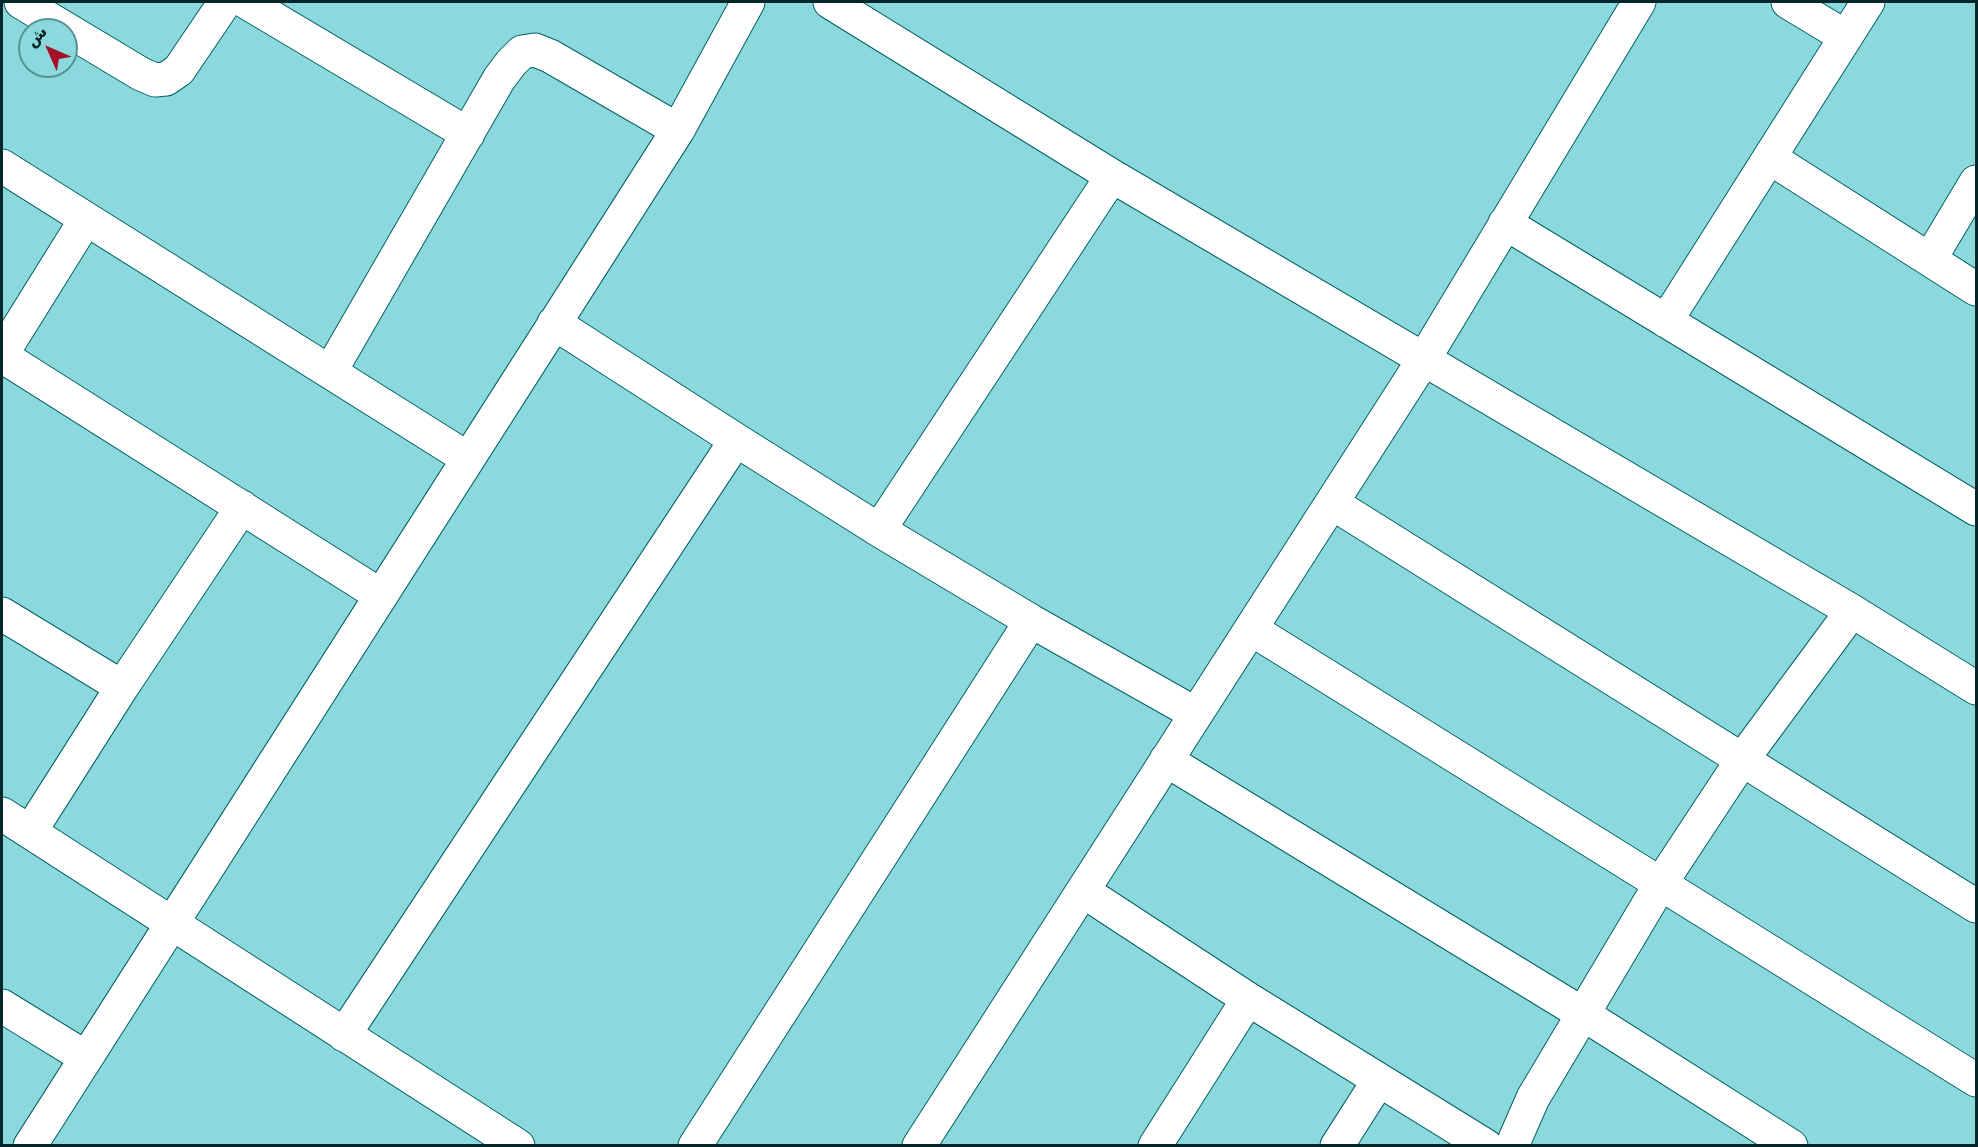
<!DOCTYPE html>
<html>
<head>
<meta charset="utf-8">
<style>
  body { margin:0 }
  #map { position:relative; width:1978px; height:1147px; overflow:hidden; background:#8cd9dd; font-family:"DejaVu Sans","Noto Naskh Arabic",sans-serif }
  canvas { display:block }
  .frame { position:absolute; inset:0; border:3px solid #052729; pointer-events:none }
  .north { position:absolute; left:18px; top:18px; width:60px; height:60px; box-sizing:border-box; background:#8cd9dd; border:2px solid #569295; border-radius:50%; rotate:315deg; font-size:16px; font-weight:700; line-height:24px; text-align:center; color:#052729 }
  .north::after { content:''; display:block; margin:auto; width:21px; height:27px; background:#a70f2b; clip-path:polygon(50% 0,100% 100%,50% 72%,0 100%) }
</style>
</head>
<body>
<div id="map">
<canvas width="1978" height="1147"></canvas>
<div class="frame"></div>
<div class="north">ش</div>
</div>
<script>
const context = document.querySelector('canvas').getContext('2d');
context.lineJoin = 'round';
function toPath(rows) {
  const path = new Path2D();
  for (const r of rows) {
    path.moveTo(r[0], r[1]);
    for (let i = 2; i < r.length; i += 2) path.lineTo(r[i], r[i + 1]);
  }
  return path;
}
function strokePath(path, color, width, dash) {
  context.strokeStyle = color;
  context.lineWidth = width;
  context.lineCap = dash ? 'butt' : 'round';
  context.setLineDash(dash || []);
  context.stroke(path);
}
const minor = toPath([
  [21,2,141,74,155,80,166,79,179,70,225,2],
  [246,2,468,134],
  [830,2,1112,176,1852,611,1976,688],
  [1788,2,1846,37],
  [1770,158,1976,289],
  [2,166,467,458],
  [1505,223,1976,509],
  [1930,259,1976,182],
  [1666,321,1868,2],
  [554,323,736,440,879,530,1031,621,1196,714],
  [2,354,86,219],
  [2,356,380,595],
  [330,372,499,79,511,63,522,52,535,50,550,56,678,130],
  [1332,503,1976,906],
  [879,530,1112,176],
  [2,614,122,687],
  [1251,629,1976,1080],
  [1166,760,1583,1014,1791,1146],
  [2,814,518,1146],
  [30,832,122,687,242,507],
  [1083,891,1248,999,1486,1146],
  [2,1006,85,1057],
  [344,1035,736,440],
  [30,1146,678,130,748,2],
  [695,1146,1031,621],
  [919,1146,1424,359,1639,2],
  [1155,1146,1248,999],
  [1337,1146,1379,1080],
  [1512,1146,1533,1098,1661,883,1742,760,1852,611]
]);
strokePath(minor, '#016165', 35);
strokePath(minor, '#fff', 33);
</script>
</body>
</html>
